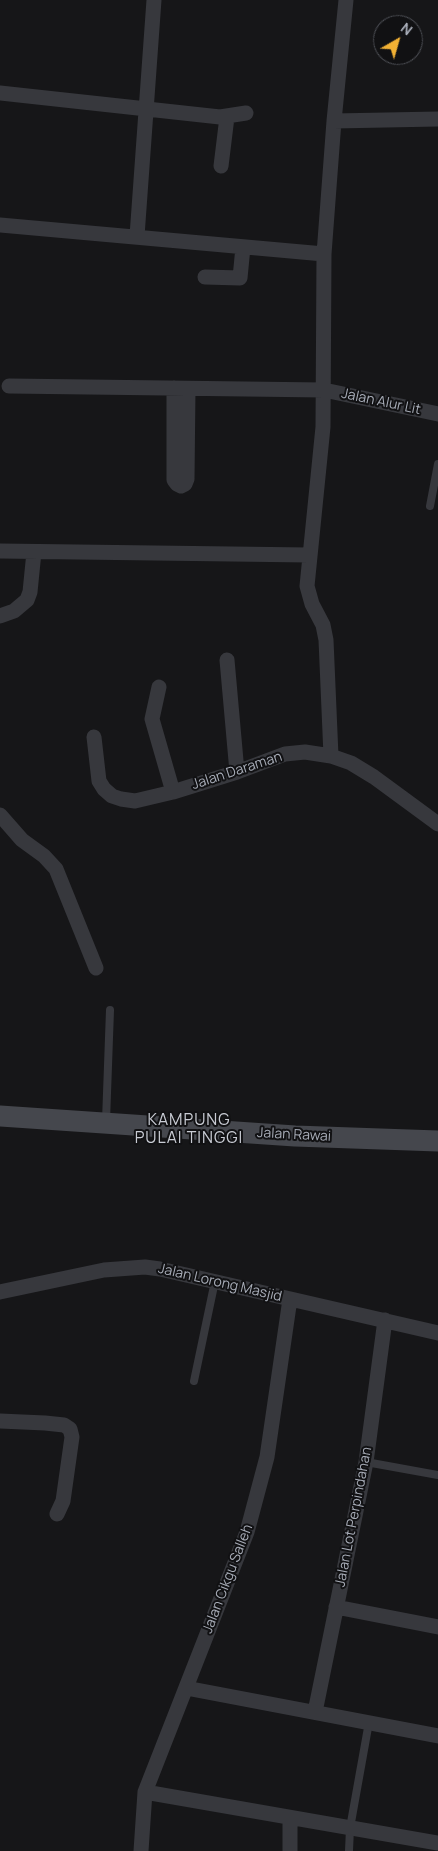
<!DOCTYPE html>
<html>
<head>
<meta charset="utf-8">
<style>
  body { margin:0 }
  #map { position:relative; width:438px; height:1851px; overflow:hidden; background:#161618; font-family:Manrope,sans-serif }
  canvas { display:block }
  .north { position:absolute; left:373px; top:15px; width:50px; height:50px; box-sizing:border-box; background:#111113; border:1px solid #4d4f55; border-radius:50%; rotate:38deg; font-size:14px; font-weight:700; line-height:20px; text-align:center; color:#a8adb8 }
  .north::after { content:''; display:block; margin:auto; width:18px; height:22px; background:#f2b134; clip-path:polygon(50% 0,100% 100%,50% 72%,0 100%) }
</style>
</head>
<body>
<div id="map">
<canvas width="438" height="1851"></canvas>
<div class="north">N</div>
</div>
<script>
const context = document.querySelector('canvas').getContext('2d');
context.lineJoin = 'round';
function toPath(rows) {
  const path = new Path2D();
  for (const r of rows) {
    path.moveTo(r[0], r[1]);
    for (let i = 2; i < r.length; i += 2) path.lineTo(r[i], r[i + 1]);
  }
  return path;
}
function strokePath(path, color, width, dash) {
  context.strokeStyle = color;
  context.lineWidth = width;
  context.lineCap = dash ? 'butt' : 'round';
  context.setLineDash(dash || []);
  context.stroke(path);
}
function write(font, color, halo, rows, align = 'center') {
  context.font = font + ' Manrope,sans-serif';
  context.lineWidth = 4;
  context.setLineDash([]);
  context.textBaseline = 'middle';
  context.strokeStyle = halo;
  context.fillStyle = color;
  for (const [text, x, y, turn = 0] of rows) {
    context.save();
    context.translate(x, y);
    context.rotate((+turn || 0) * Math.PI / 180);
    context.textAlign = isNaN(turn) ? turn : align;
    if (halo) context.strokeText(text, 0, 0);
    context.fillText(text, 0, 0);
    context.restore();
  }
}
const service = toPath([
  [430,506,438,464],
  [106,1121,110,1010],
  [194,1381,215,1281],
  [366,1462,438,1475],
  [349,1851,350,1828,369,1722]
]);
const minor = toPath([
  [0,93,220,117,246,113],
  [334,121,438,119],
  [221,166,227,117],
  [0,225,324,254],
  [137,236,154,0],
  [205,277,240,278,243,247],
  [9,386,324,390,438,414],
  [174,388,174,480,177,484,181,486,185,484,187,479,188,389],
  [0,551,309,555],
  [0,616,14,611,27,600,30,592,34,552],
  [227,660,237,772],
  [159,687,152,719,173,792],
  [94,737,99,781,104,789,112,796,121,799,135,801,173,792,237,772,285,754,305,752,331,756,351,763,374,777,438,824],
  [331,756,326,640,323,625,312,604,307,586,323,427,324,254,334,121,346,0],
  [0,815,22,840,44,856,56,869,96,968],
  [0,1292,104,1270,145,1267,160,1269,438,1333],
  [0,1421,45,1423,64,1425,70,1429,72,1437,63,1501,57,1514],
  [336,1607,438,1627],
  [186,1688,438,1736],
  [315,1712,366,1462,385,1320],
  [145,1792,438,1843],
  [141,1851,145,1792,247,1532,267,1457,290,1299],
  [290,1851,290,1818]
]);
const secondary = toPath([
  [0,1116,295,1136,438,1141]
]);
const streetNames = [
  ["Jalan Alur Lit",381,402,12],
  ["Jalan Daraman",237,771,-18],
  ["Jalan Rawai",294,1135,3],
  ["Jalan Lorong Masjid",220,1283,13],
  ["Jalan Lot Perpindahan",354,1517,-79],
  ["Jalan Cikgu Salleh",228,1579,-69]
];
const quarterNames = [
  ["KAMPUNG",189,1121],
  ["PULAI TINGGI",189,1139]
];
strokePath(service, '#37383d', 8);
strokePath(minor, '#37383d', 15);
strokePath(secondary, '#45474d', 21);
write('14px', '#a8adb8', '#111113', streetNames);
context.letterSpacing = '1px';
write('16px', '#c9ccd4', '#111113', quarterNames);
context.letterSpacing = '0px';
</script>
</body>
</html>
